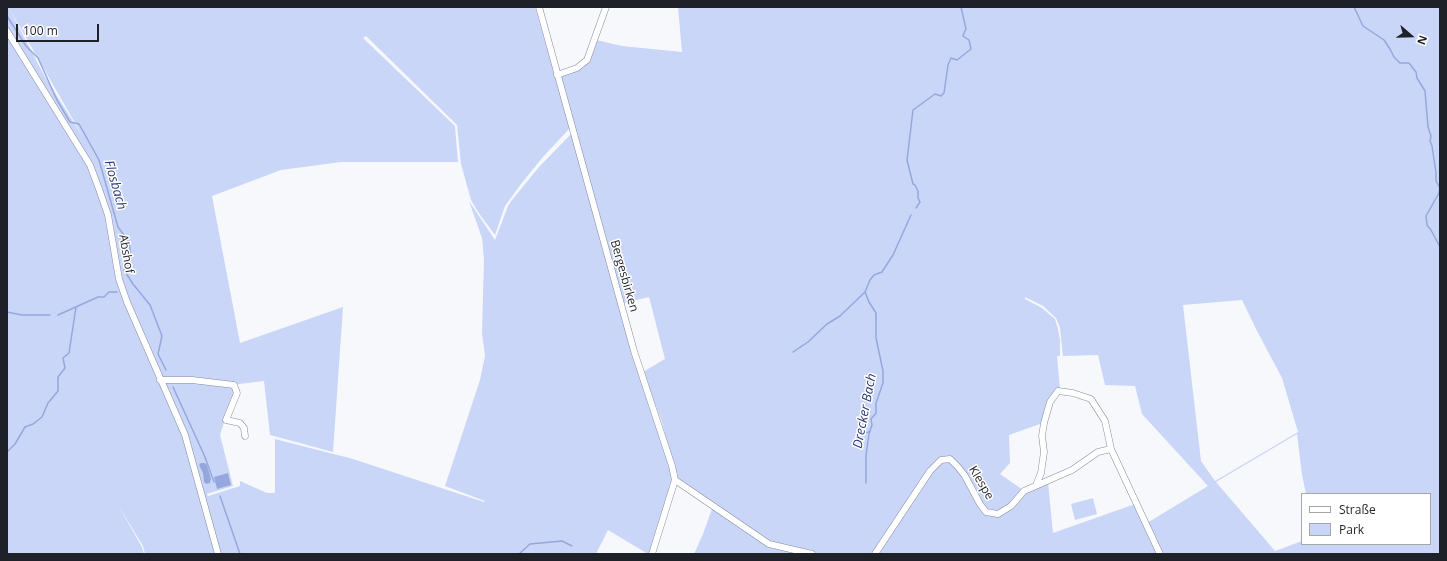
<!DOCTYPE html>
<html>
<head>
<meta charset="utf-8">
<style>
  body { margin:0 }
  #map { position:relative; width:1447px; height:561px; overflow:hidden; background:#f7f8fc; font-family:"Open Sans",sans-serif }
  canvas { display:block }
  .frame { position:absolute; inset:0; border:8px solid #1f2128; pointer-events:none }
  .legend { position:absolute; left:1301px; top:493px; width:130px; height:52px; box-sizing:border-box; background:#fff; border:1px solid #a5a6a9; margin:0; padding:5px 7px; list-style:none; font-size:12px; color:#1f2128 }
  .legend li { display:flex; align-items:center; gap:8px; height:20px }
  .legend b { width:20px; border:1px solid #a5a6a9 }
  .north { position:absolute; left:1391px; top:16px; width:40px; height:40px; -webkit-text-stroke:3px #fff; paint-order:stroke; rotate:110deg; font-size:11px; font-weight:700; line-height:16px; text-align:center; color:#1f2128 }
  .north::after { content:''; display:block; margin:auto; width:14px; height:18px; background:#1f2128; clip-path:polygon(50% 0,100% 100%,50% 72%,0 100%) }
  .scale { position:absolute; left:16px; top:24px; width:83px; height:18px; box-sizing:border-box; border:2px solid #1f2128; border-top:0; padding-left:5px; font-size:12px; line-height:14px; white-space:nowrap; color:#1f2128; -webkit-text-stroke:3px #fff; paint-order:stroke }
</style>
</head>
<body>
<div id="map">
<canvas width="1447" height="561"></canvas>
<div class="frame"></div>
<ul class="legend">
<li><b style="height:5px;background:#fff"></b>Straße</li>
<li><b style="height:11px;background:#cad6f8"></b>Park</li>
</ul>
<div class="north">N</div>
<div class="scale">100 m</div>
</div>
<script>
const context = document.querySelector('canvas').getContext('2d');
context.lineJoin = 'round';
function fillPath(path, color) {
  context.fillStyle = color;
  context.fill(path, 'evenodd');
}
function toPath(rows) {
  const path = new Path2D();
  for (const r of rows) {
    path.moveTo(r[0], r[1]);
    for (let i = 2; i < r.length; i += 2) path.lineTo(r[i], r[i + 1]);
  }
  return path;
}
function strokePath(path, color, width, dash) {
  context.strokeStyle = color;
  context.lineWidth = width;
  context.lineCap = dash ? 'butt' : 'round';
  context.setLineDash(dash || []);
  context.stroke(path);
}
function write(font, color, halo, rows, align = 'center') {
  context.font = font + ' "Open Sans",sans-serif';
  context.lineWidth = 3;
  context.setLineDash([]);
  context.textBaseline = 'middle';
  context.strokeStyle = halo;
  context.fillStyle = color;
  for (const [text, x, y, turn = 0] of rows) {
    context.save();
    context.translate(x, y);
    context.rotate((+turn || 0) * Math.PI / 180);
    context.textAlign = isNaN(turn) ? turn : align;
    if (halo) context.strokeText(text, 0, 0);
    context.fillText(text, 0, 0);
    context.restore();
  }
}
const green = toPath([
  [7,7,535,7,570,128,542,158,521,184,505,206,495,235,478,212,471,200,461,164,457,125,366,36,363,38,455,126,458,162,341,162,281,170,212,196,240,343,343,307,333,452,270,435,264,381,231,385,236,393,225,419,220,435,233,486,207,494,208,496,240,486,240,481,267,493,275,493,275,439,353,459,484,502,485,501,445,486,480,380,485,356,482,333,484,259,482,238,469,201,495,240,508,206,512,200,539,167,572,133,675,480,652,554,648,554,608,530,596,554,145,554,143,546,118,505,142,547,144,554,7,554],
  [9,8,83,137,45,77],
  [678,7,1440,7,1440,554,1162,554,1147,523,1208,486,1142,414,1135,386,1105,385,1098,355,1063,356,1060,328,1056,318,1043,306,1025,297,1025,299,1042,308,1055,319,1058,329,1060,340,1060,356,1057,356,1060,389,1055,391,1043,423,1009,435,1010,463,1000,474,1023,490,1010,506,997,513,987,511,950,458,940,459,874,554,816,554,774,545,676,479,662,422,643,372,665,359,649,297,624,303,604,239,560,76,588,63,596,40,622,46,682,52],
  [1242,300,1257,331,1282,378,1298,432,1215,481,1201,461,1183,305],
  [1297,434,1302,475,1306,494,1430,494,1430,544,1302,544,1302,541,1275,551,1216,482],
  [941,461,949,461,958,468,986,512,998,515,1025,492,1048,482,1053,533,1135,504,1158,554,876,554,930,472],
  [1093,498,1097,514,1075,520,1071,504],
  [713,506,769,545,805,554,694,554,703,534]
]);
const water = toPath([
  [201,463,205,463,207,465,211,479,210,483,206,484,204,482,203,473,199,465],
  [228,473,231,485,217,489,214,477]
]);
const stream = toPath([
  [1354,7,1363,26,1384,40,1390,49,1394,57,1400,63,1409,63,1416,72,1417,78,1425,91,1428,127,1431,136,1430,141,1432,146,1436,173,1436,181,1440,188],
  [7,16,26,46,38,58,57,100,70,122,79,124,99,160,118,227,129,242,131,258,124,270,133,284,150,305,162,336,158,354,166,370],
  [1440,188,1439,193,1426,216,1427,225,1431,230,1440,247],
  [916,208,920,202,918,198,918,191,915,185,913,184,907,160,913,110,935,94,941,96,944,93,948,65,951,58,957,60,971,49,969,40,963,36,964,33,966,29,961,7],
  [7,312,22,315,50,315],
  [58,315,98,297,104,297,109,292,117,292],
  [793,352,808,342,827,324,840,316,865,292],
  [173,387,205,457,214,482],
  [858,434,869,432],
  [7,452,15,444,25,427,33,424,42,417,48,403,58,391,58,377,65,368,63,358,69,353,76,307],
  [866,483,866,455,869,434,872,425,871,419,876,413,876,403,883,383,883,371,876,338,876,313,869,302,865,292,870,280,874,275,882,272,893,255,911,215],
  [220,496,240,554],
  [519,554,530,544,562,541,572,546]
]);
const minor = toPath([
  [539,7,634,351,672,466,675,480,652,554],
  [7,31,90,165,99,189,108,215,119,279,127,302,185,435,218,554],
  [557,75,577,68,587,60,606,7],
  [160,380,192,380,234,385,237,393,226,420,240,423,244,428,245,436],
  [675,480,769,544,812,554],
  [1036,485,1041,473,1044,452,1042,436,1044,423,1050,402,1058,391,1073,393,1091,399,1105,421,1111,449],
  [875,554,930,471,941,460,950,459,958,467,965,476,980,504,986,512,998,514,1011,506,1024,491,1072,470,1098,452,1111,449,1160,554]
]);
const streetNames = [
  ["Abshof",126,254,80],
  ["Bergesbirken",624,276,74],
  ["Klespe",981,483,59]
];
const waterNames = [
  ["Flosbach",115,185,74],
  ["Drecker Bach",865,411,-79]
];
fillPath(green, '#cad6f8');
fillPath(water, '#96a7de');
strokePath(stream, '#96a7de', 1.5);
strokePath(minor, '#868c9d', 7);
strokePath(minor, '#fff', 6);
write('12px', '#1f2128', '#fff', streetNames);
write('italic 13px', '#2b397b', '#fff', waterNames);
</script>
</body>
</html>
